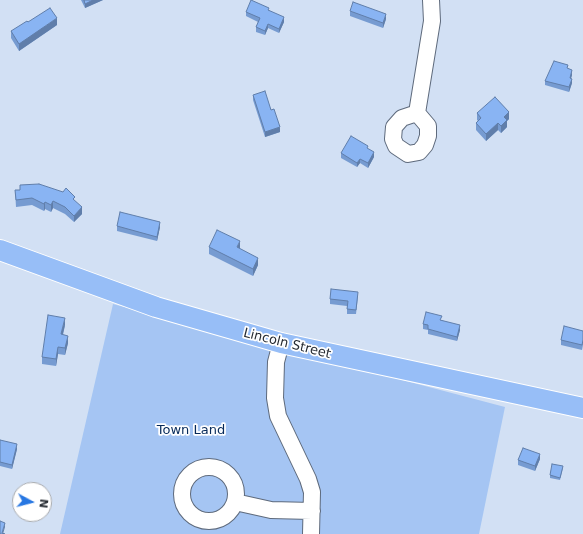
<!DOCTYPE html>
<html>
<head>
<meta charset="utf-8">
<style>
  body { margin:0 }
  #map { position:relative; width:583px; height:534px; overflow:hidden; background:#d2e0f4; font-family:"DejaVu Sans",sans-serif }
  canvas { display:block }
  .north { position:absolute; left:12px; top:482px; width:40px; height:40px; box-sizing:border-box; background:#fff; border:1px solid #a8aaad; border-radius:50%; rotate:97deg; font-size:11px; font-weight:700; line-height:16px; text-align:center; color:#262b32 }
  .north::after { content:''; display:block; margin:auto; width:14px; height:18px; background:#2777e2; clip-path:polygon(50% 0,100% 100%,50% 72%,0 100%) }
</style>
</head>
<body>
<div id="map">
<canvas width="583" height="534"></canvas>
<div class="north">N</div>
</div>
<script>
const context = document.querySelector('canvas').getContext('2d');
context.lineJoin = 'round';
function fillPath(path, color) {
  context.fillStyle = color;
  context.fill(path, 'evenodd');
}
function toPath(rows) {
  const path = new Path2D();
  for (const r of rows) {
    if (r.length === 3) {
      path.moveTo(r[0] + r[2], r[1]);
      path.arc(r[0], r[1], r[2], 0, 2 * Math.PI);
      continue;
    }
    path.moveTo(r[0], r[1]);
    for (let i = 2; i < r.length; i += 2) path.lineTo(r[i], r[i + 1]);
  }
  return path;
}
function strokePath(path, color, width, dash) {
  context.strokeStyle = color;
  context.lineWidth = width;
  context.lineCap = dash ? 'butt' : 'round';
  context.setLineDash(dash || []);
  context.stroke(path);
}
function write(font, color, halo, rows, align = 'center') {
  context.font = font + ' "DejaVu Sans",sans-serif';
  context.lineWidth = 3.5;
  context.setLineDash([]);
  context.textBaseline = 'middle';
  context.strokeStyle = halo;
  context.fillStyle = color;
  for (const [text, x, y, turn = 0] of rows) {
    context.save();
    context.translate(x, y);
    context.rotate((+turn || 0) * Math.PI / 180);
    context.textAlign = isNaN(turn) ? turn : align;
    if (halo) context.strokeText(text, 0, 0);
    context.fillText(text, 0, 0);
    context.restore();
  }
}
const green = toPath([
  [113,304,505,407,479,534,60,534]
]);
const minor = toPath([
  [417,113,428,126,428,136,425,145,419,152,408,154,396,146,393,139,394,127,402,118,417,113],
  [417,113,432,21,431,0],
  [281,343,276,362,275,398,278,416,308,479,312,492,311,534],
  [209,494,27],
  [235,502,271,510,312,511]
]);
const major = toPath([
  [0,250,156,307,281,343,583,408]
]);
const wall = toPath([
  [81,0,103,0,85,8],
  [269,10,284,22,279,33,268,28,265,35,256,32,256,27,258,22,246,16,246,12],
  [350,11,386,19,383,28,350,16],
  [57,25,19,51,11,38,11,31],
  [568,69,572,75,571,78,572,83,569,92,545,85,545,81],
  [253,95,271,110,280,132,265,137,253,100],
  [477,113,509,119,507,121,507,127,501,133,498,130,486,141,476,130,476,123,478,121,477,120],
  [368,149,374,157,368,168,360,163,357,167,341,158,341,153],
  [20,185,75,201,82,214,74,222,65,214,53,208,51,212,45,209,44,211,32,205,16,207,15,190,20,190],
  [117,226,160,227,157,241,117,231],
  [209,247,240,248,240,249,258,265,253,276,209,254],
  [358,296,356,314,347,314,347,306,330,304,330,299],
  [442,320,460,330,457,341,428,334,428,330,423,329,423,324],
  [65,325,63,335,68,343,65,355,58,354,56,366,42,364,42,357],
  [583,331,583,345,582,350,561,345,561,340],
  [0,440,17,449,12,469,0,466],
  [540,459,535,471,518,465,518,460],
  [563,468,560,480,550,478,550,475]
]);
const shadedWall = toPath([
  [93,0,103,0,85,8,85,4],
  [386,14,386,19,383,28,383,23],
  [284,17,284,22,279,33,279,29],
  [57,18,57,25,19,51,19,44],
  [268,24,268,28,265,35,265,31],
  [572,70,572,75,570,82,570,78],
  [572,79,572,83,569,92,569,87],
  [509,112,509,119,507,121,507,127,501,133,501,126,504,117],
  [498,123,498,130,486,141,486,134],
  [280,127,280,132,265,137,265,132],
  [374,152,374,157,368,168,368,163],
  [360,159,360,163,357,167,357,163],
  [53,201,53,208,51,212,51,205],
  [45,202,45,209,44,211,44,204],
  [82,207,82,214,74,222,74,216],
  [160,222,160,227,157,241,157,237],
  [240,241,240,248,237,254,237,247],
  [258,258,258,265,253,276,253,269],
  [65,318,65,325,61,341,61,334],
  [460,325,460,330,457,341,457,337],
  [68,336,68,343,65,355,65,348],
  [58,347,58,354,56,366,56,359],
  [17,444,17,449,12,469,12,465],
  [540,454,540,459,535,471,535,466],
  [5,523,5,527,3,534,2,534]
]);
const building = toPath([
  [84,0,93,0,85,4,84,0],
  [251,0,269,8,268,10,284,17,279,29,268,24,265,31,256,27,260,18,246,12,251,0],
  [353,2,386,14,383,23,350,11,353,2],
  [50,8,57,18,19,44,11,31,27,21,28,22,50,8],
  [554,61,568,65,567,68,572,70,570,78,572,79,569,87,545,81,554,61],
  [265,91,271,110,274,109,280,127,265,132,253,95,265,91],
  [495,97,509,112,504,117,507,120,501,126,498,123,486,134,476,123,481,118,477,113,495,97],
  [351,136,368,146,367,148,374,152,368,163,360,159,357,163,341,153,351,136],
  [39,184,63,192,66,188,75,197,73,199,82,207,74,216,65,207,53,201,51,205,45,202,44,204,32,198,16,200,15,190,20,190,20,185,39,184],
  [120,212,160,222,157,237,117,226,120,212],
  [217,230,240,241,237,247,258,258,253,269,209,247,217,230],
  [331,289,358,292,356,310,347,309,348,301,330,299,331,289],
  [426,312,442,316,440,320,460,325,457,337,428,329,428,325,423,324,426,312],
  [48,315,65,318,61,334,68,336,65,348,58,347,56,359,42,357,48,315],
  [564,326,583,331,583,340,582,345,561,340,564,326],
  [0,440,17,444,12,465,0,462,0,440],
  [523,448,540,454,535,466,518,460,523,448],
  [552,464,563,466,560,478,550,475,552,464],
  [0,521,5,523,2,533,5,534,0,534,0,521]
]);
const streetNames = [
  ["Lincoln Street",287,344,14]
];
const parkNames = [
  ["Town Land",191,431]
];
fillPath(green, '#a5c5f3');
strokePath(minor, '#5e6a7c', 18);
strokePath(major, '#fff', 22);
strokePath(minor, '#fff', 16);
strokePath(major, '#97bef7', 20);
fillPath(wall, '#769bd1');
fillPath(shadedWall, '#607eaa');
fillPath(building, '#89b4f3');
strokePath(building, '#607eaa', 1);
write('13px', '#262b32', '#fff', streetNames);
write('13px', '#062a5a', '#fff', parkNames);
</script>
</body>
</html>
